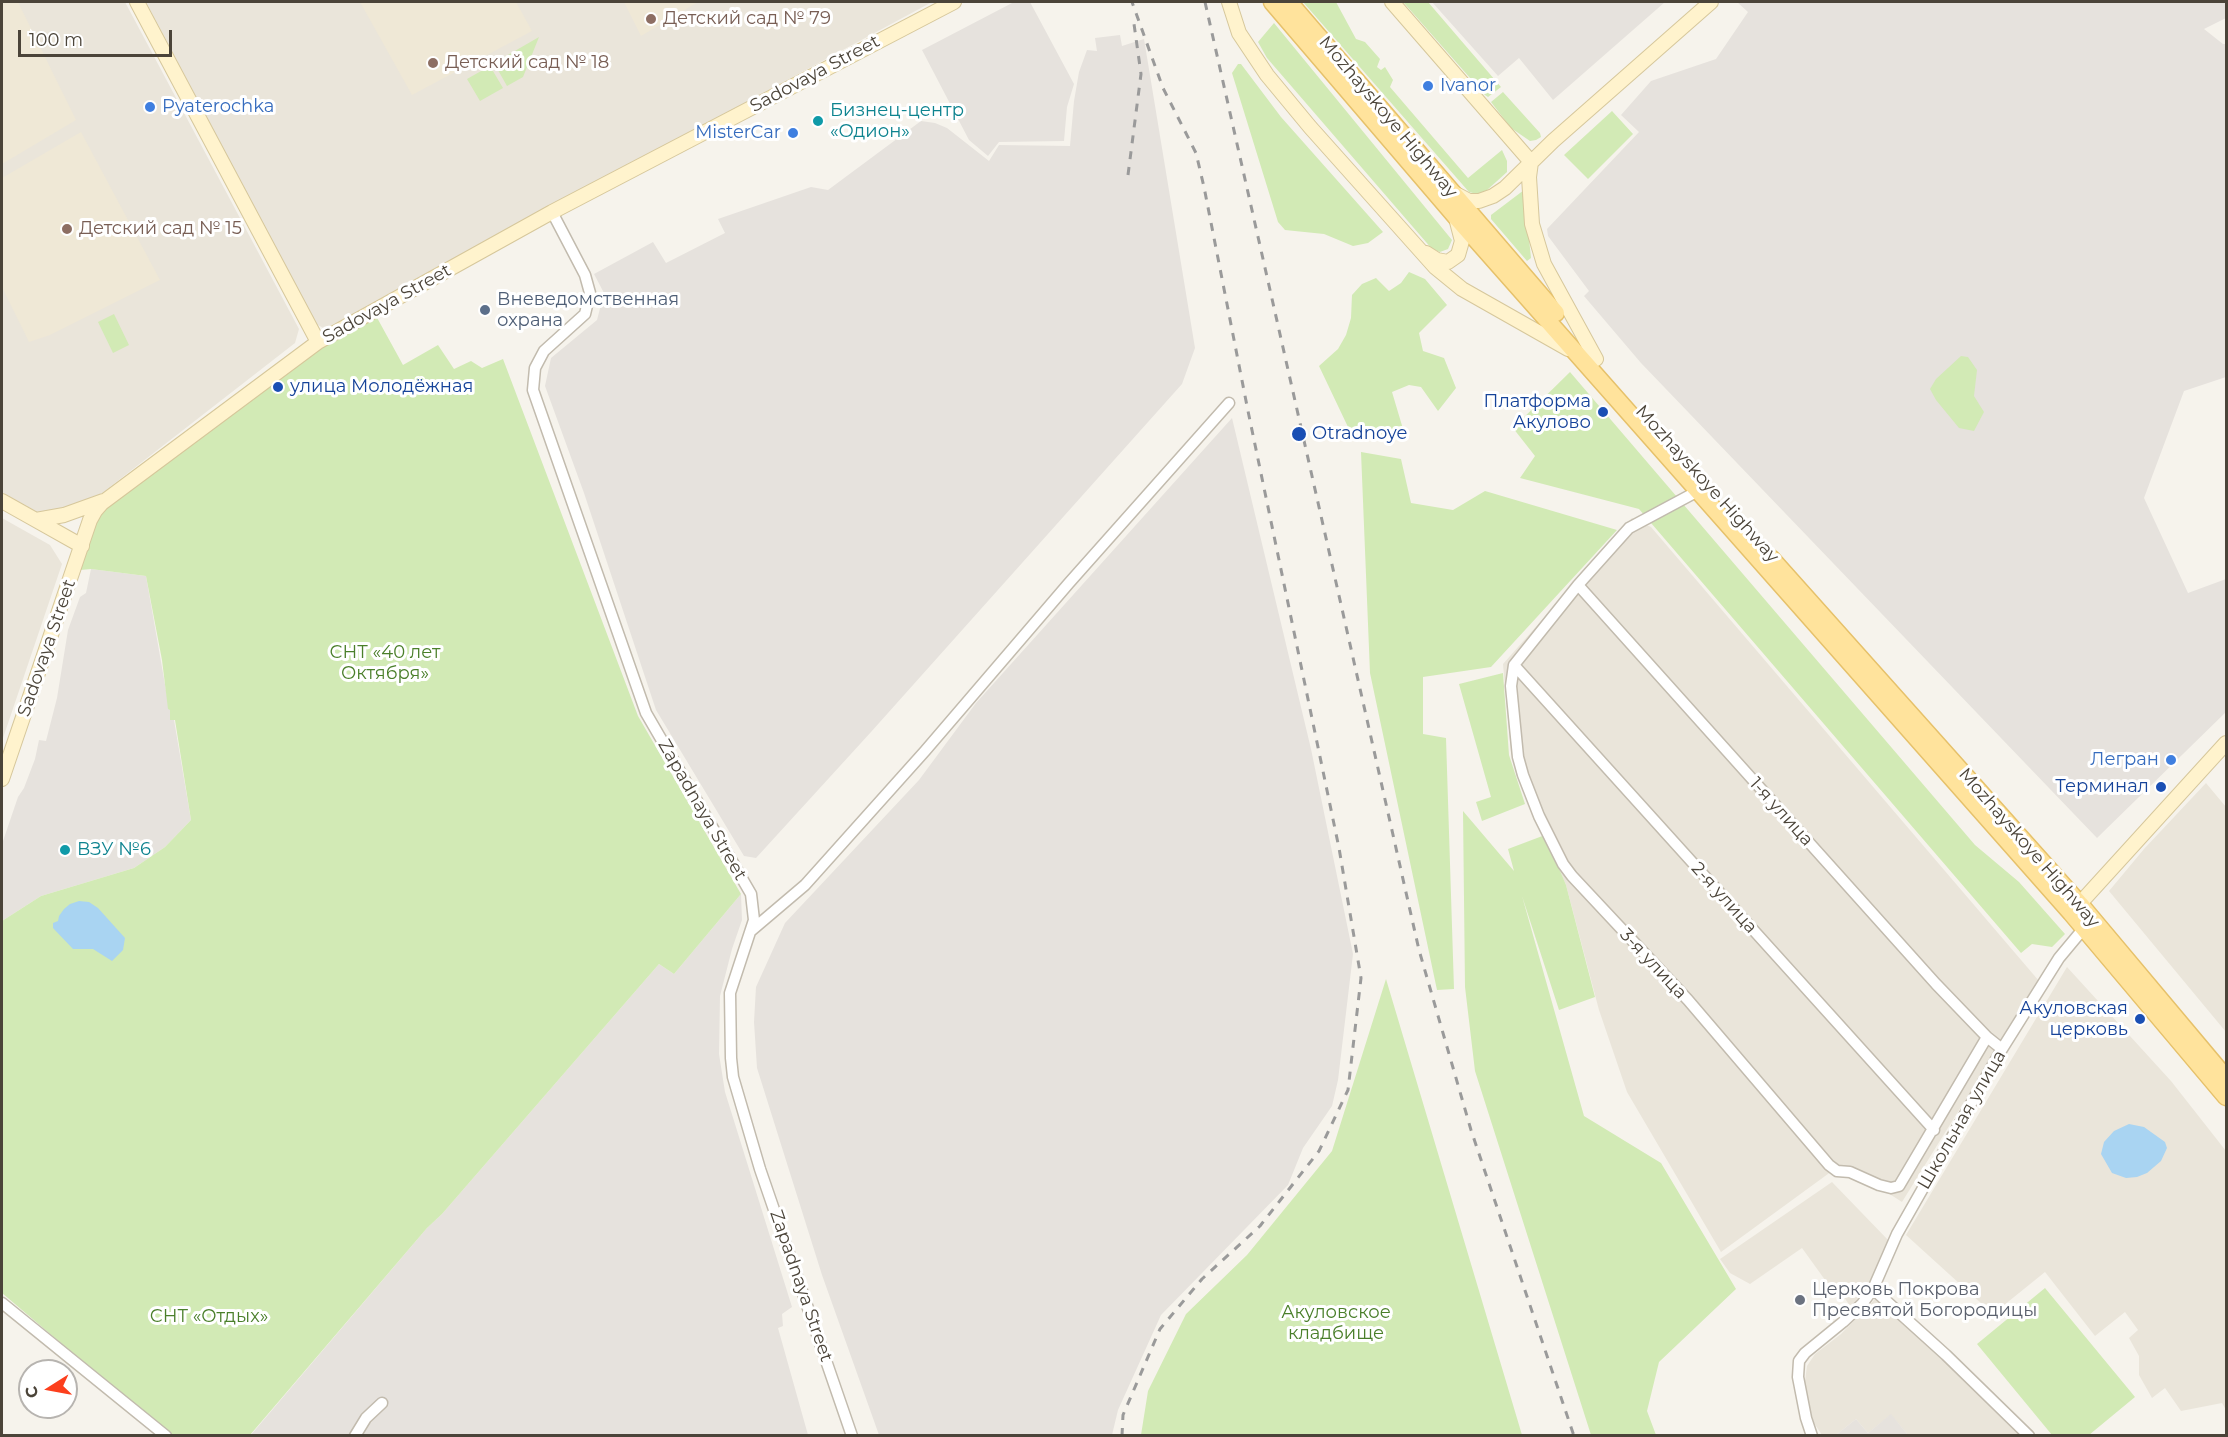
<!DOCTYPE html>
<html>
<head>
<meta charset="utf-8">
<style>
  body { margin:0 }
  #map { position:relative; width:2228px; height:1437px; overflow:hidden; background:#f6f3ec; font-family:Montserrat,sans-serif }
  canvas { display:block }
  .frame { position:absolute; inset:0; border:3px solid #4b4439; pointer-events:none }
  .north { position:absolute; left:18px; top:1359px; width:60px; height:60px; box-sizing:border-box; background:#fff; border:2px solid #b7b4b0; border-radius:50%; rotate:259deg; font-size:16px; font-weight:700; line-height:24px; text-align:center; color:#4b4439 }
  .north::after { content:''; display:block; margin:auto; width:21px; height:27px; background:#fc3f1d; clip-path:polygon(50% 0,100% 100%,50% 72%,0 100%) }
  .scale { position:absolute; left:18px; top:30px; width:154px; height:27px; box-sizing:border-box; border:3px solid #4b4439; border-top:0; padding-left:8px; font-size:18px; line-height:21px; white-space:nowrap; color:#4b4439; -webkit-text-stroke:4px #fff; paint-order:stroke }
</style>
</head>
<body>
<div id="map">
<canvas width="2228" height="1437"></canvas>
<div class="frame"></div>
<div class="north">С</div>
<div class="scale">100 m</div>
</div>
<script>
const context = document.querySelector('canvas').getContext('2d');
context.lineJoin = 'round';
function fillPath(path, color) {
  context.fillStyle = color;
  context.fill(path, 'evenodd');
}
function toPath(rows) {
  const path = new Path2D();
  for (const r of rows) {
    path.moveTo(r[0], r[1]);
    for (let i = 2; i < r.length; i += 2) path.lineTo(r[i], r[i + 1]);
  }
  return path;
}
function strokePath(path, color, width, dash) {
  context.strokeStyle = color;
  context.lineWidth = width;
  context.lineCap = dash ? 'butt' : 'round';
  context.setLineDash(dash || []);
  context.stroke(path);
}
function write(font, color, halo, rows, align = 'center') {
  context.font = font + ' Montserrat,sans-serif';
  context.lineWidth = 6;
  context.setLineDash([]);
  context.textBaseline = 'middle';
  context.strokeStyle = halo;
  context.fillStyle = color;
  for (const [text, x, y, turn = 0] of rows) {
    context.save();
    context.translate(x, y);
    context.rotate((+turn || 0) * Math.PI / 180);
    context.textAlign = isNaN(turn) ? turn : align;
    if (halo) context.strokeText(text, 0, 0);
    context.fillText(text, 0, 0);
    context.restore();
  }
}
const residential = toPath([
  [2,2,125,2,299,329,295,343,88,504,43,515,2,492],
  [146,2,932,2,325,329,316,324],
  [2,518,50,545,62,564,2,741],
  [1632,518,1651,527,2039,981,1902,1202,1888,1193,1832,1171,1721,1252,1627,1092,1599,1010,1566,885,1520,781,1511,753,1503,664],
  [2206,783,2226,807,2226,1032,2109,891,2144,849],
  [2067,967,2171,1081,2226,1151,2226,1410,2222,1403,2181,1411,2165,1388,2152,1398,2139,1375,2139,1356,2129,1338,2138,1330,2125,1312,2095,1336,2045,1272,1993,1314,1906,1235],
  [1832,1182,1889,1241,1864,1294,1850,1306,1838,1288,1833,1291,1802,1248,1750,1284,1730,1273,1720,1259],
  [1875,1299,1943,1359,2021,1435,1908,1435,1891,1415,1868,1433,1856,1419,1836,1435,1822,1435,1814,1423,1804,1388,1807,1366,1815,1354,1841,1334]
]);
const industrial = toPath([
  [1014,2,1030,2,1074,84,1067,107,1064,141,999,142,988,156,969,140,922,50],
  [1432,2,1665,2,1553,100,1519,58,1498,76],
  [1737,2,2226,2,2226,18,2204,29,2223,44,2226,44,2226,377,2184,391,2144,498,2188,593,2226,579,2226,712,2097,838,1641,363,1584,296,1589,291,1548,236,1547,229,1639,132,1621,115,1651,81,1716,59,1748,12],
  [1120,35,1122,46,1144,39,1195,348,1182,384,871,732,756,858,744,856,656,710,584,493,545,386,551,358,597,320,604,293,594,274,653,242,666,263,725,233,718,219,811,187,828,190,921,121,935,123,947,128,989,161,999,145,1070,146,1074,101,1079,72,1087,50,1097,51,1095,38],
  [1232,418,1311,749,1353,954,1338,1080,1332,1106,1303,1148,1288,1185,1161,1315,1118,1410,1112,1435,879,1435,822,1275,757,1068,754,1022,756,987,785,923,919,780,976,703],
  [91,569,146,576,167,696,174,720,191,820,165,847,134,868,41,896,2,921,2,844,18,797,24,788,35,759,39,740,46,741,57,698,68,630,80,597,86,593],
  [741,894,742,920,732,949,720,996,719,1054,725,1092,792,1307,782,1314,783,1326,778,1328,808,1435,250,1436,427,1228,442,1214,659,964,674,974],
  [1891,1414,1908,1435,1836,1435,1856,1419,1868,1433]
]);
const education = toPath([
  [2,2,18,2,76,120,2,164],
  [360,2,516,2,532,31,412,95],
  [624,2,698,2,641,36],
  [81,132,160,280,50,335,29,342,2,287,2,178]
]);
const green = toPath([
  [1303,2,1336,2,1356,39,1365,42,1380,59,1377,67,1381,70,1385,67,1393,80,1390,87,1468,178,1502,150,1507,161,1507,172,1486,191,1477,194,1469,192],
  [1406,2,1428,2,1501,87,1488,97,1485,95,1404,3],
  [1274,23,1452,240,1448,249,1440,252,1432,249,1267,58,1258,42],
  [539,37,523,77,507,86,494,63],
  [1238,64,1241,64,1281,117,1383,232,1368,243,1353,246,1324,234,1285,230,1278,222,1232,73],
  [490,66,503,88,480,101,467,79],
  [1503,92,1540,133,1541,137,1536,140,1530,141,1511,128,1491,102],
  [1612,111,1633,134,1588,179,1564,155],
  [1524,190,1531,258,1527,261,1491,219,1491,215],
  [1409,272,1425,279,1447,305,1419,333,1423,351,1444,358,1456,388,1438,411,1421,387,1409,385,1392,392,1406,439,1348,427,1319,366,1338,349,1346,335,1351,318,1352,295,1362,284,1376,278,1389,291,1401,283],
  [114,314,129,345,113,353,98,322],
  [375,314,403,365,438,345,454,369,471,361,482,368,503,359,638,716,741,894,674,974,659,964,442,1214,427,1228,250,1435,169,1435,2,1293,2,921,41,896,134,868,165,847,191,820,175,720,170,720,170,710,168,709,162,660,146,576,91,569,80,570,100,513,322,347],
  [1961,356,1968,357,1977,370,1974,396,1984,412,1974,431,1959,428,1936,400,1930,389,1936,379],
  [1570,372,1975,845,2019,882,2065,934,2052,947,2032,944,2021,953,1639,509,1520,478,1535,456,1513,428],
  [1361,452,1401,459,1411,503,1453,510,1485,491,1617,530,1491,667,1423,677,1423,734,1446,738,1454,989,1437,990,1370,673],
  [1503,673,1509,755,1525,804,1482,821,1476,802,1491,797,1459,684],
  [1463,811,1514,871,1508,849,1545,835,1566,885,1595,997,1559,1010,1522,896,1584,1116,1661,1163,1736,1289,1659,1362,1647,1411,1656,1435,1591,1435,1475,1071,1465,987],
  [1386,979,1522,1435,1141,1435,1148,1391,1186,1314,1247,1255,1332,1151],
  [2045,1288,2135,1397,2089,1435,2052,1435,1977,1344]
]);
const water = toPath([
  [79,901,89,902,98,908,125,938,123,950,112,961,93,949,73,949,53,928,53,923,58,921,59,916,64,909,70,904],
  [2129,1124,2144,1127,2165,1142,2167,1148,2161,1161,2147,1173,2137,1177,2126,1178,2112,1173,2101,1154,2104,1142,2114,1131]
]);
const street = toPath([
  [552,212,585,275,590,293,585,314,544,351,535,368,533,390,646,713,751,894,754,920,730,993,731,1058,733,1077,760,1169,852,1436],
  [1578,585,1936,984,1987,1037],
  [1514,665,1511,686,1518,757,1523,775,1539,816,1563,864,1572,876,1688,1000,1829,1165,1837,1171,1850,1172,1879,1185,1891,1188,1899,1186,1987,1037,2002,1049],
  [1514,665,1934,1130],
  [1514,665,1578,585,1629,528,1698,491],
  [752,930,805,885,925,751,1069,583,1229,403],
  [1873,1289,1946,1355,2029,1436],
  [2,1303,166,1436],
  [355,1436,366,1418,382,1403],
  [1812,1436,1806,1418,1798,1377,1799,1361,1805,1353,1843,1322,1862,1304,1873,1289,1897,1234,2002,1049,2059,958,2084,928]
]);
const secondary = toPath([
  [137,2,318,342],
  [1229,2,1239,33,1267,75,1310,127,1435,267,1462,289,1568,349],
  [1392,2,1531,162,1529,177,1532,224,1544,264,1596,359],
  [1454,193,1469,201,1479,201,1493,196,1505,188,1553,141,1711,2],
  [1426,253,1437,260,1448,262,1458,255,1462,241,1456,218],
  [2,501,82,546],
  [36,520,64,515,103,501],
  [2,779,90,520,95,511,102,503,318,342,552,212,954,2],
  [2074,910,2226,743]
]);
const primary = toPath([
  [1272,2,1456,217,2071,913,2226,1097],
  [1289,2,1556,313],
  [1771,558,2080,904,2226,1078]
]);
const rail = toPath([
  [1205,2,1419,950,1471,1130,1574,1436],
  [1128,175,1141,74,1134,24],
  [1122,1436,1123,1415,1160,1329,1202,1279,1260,1226,1319,1151,1348,1090,1361,978,1339,848,1248,411,1204,187,1196,153,1163,88,1132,2]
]);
const markers = [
  [651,19,6,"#8d6e63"],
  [433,63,6,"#8d6e63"],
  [1428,86,6,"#3f7fe0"],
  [150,107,6,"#3f7fe0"],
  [818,121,6,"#0f9aa8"],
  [793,133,6,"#3f7fe0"],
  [67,229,6,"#8d6e63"],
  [485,310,6,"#5c6f8a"],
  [278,387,6,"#1a4fb4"],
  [1603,412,6,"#1a4fb4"],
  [1299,434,8,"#1a4fb4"],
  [2171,760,6,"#3f7fe0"],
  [2161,787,6,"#1a4fb4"],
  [65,850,6,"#0f9aa8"],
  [2140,1019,6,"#1a4fb4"],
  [1800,1300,6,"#6b7280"]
];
const educationNames = [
  ["Детский сад № 79",663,19],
  ["Детский сад № 18",445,63],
  ["Детский сад № 15",79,229]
];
const streetNames = [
  ["Sadovaya Street",815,74,-28],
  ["Mozhayskoye Highway",1388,117,50],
  ["Sadovaya Street",387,304,-29],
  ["Mozhayskoye Highway",1707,484,48],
  ["Sadovaya Street",47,648,-71],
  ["Zapadnaya Street",702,810,60],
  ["1-я улица",1781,812,48],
  ["Mozhayskoye Highway",2029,848,49],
  ["2-я улица",1724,898,48],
  ["3-я улица",1653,964,47],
  ["Школьная улица",1962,1120,-60],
  ["Zapadnaya Street",801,1286,71]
];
const shopNames = [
  ["Ivanor",1440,86],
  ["Pyaterochka",162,107],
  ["MisterCar",781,133,"right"],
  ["Легран",2159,760,"right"]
];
const cultureNames = [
  ["Бизнец-центр",830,111],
  ["«Одион»",830,132],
  ["ВЗУ №6",77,850]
];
const serviceNames = [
  ["Вневедомственная",497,300],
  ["охрана",497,321]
];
const transitNames = [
  ["улица Молодёжная",290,387,"left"],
  ["Платформа",1591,402],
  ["Акулово",1591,423],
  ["Otradnoye",1312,434,"left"],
  ["Терминал",2149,787],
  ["Акуловская",2128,1009],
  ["церковь",2128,1030]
];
const parkNames = [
  ["СНТ «40 лет",385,653],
  ["Октября»",385,674],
  ["Акуловское",1336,1313],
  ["кладбище",1336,1334],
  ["СНТ «Отдых»",209,1317]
];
const worshipNames = [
  ["Церковь Покрова",1812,1290],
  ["Пресвятой Богородицы",1812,1311]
];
fillPath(residential, '#eae5da');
fillPath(industrial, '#e6e2dd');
fillPath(education, '#efe8d6');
fillPath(green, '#d2eab5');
fillPath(water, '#a9d4f2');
strokePath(street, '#c2bbae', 13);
strokePath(secondary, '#d6c79b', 16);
strokePath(primary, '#e6c16a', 19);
strokePath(street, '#fff', 10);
strokePath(secondary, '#fff3cd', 14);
strokePath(primary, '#ffe39c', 16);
strokePath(rail, '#9a9a9a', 3, [8, 8]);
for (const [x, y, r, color] of markers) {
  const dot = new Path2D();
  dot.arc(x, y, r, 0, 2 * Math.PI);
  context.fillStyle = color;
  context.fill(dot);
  strokePath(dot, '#fff', 2);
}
write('18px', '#785e54', '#fff', educationNames, 'left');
write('18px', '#4b4439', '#fff', streetNames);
write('18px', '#366cbe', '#fff', shopNames, 'left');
write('18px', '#0d838f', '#fff', cultureNames, 'left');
write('18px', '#4e5e75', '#fff', serviceNames, 'left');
write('18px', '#164399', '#fff', transitNames, 'right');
write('18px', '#4a7f2a', '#fff', parkNames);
write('18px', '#5b616d', '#fff', worshipNames, 'left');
</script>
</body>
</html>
